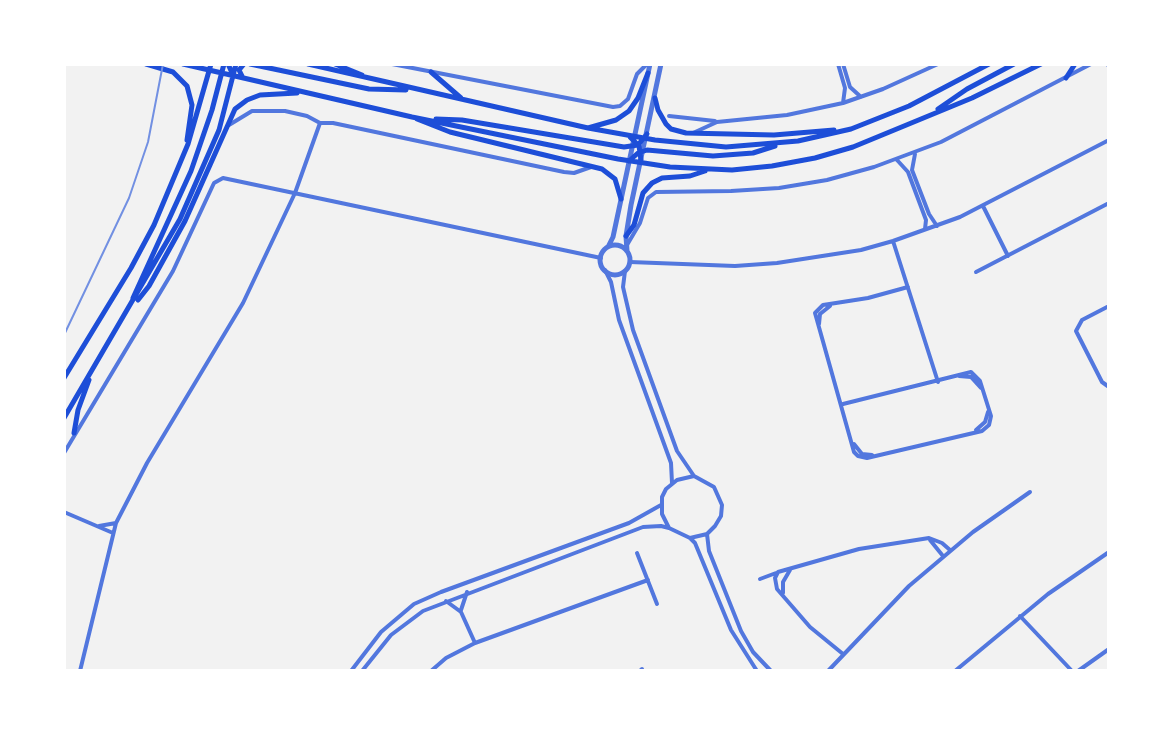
<!DOCTYPE html>
<html>
<head>
<meta charset="utf-8">
<style>
  body { margin:0 }
  #map { position:relative; width:1173px; height:735px; overflow:hidden; background:#f2f2f2; font-family:"Libre Baskerville",serif }
  canvas { display:block }
  .frame { position:absolute; inset:0; border:66px solid #fff; pointer-events:none }
</style>
</head>
<body>
<div id="map">
<canvas width="1173" height="735"></canvas>
<div class="frame"></div>
</div>
<script>
const context = document.querySelector('canvas').getContext('2d');
context.lineJoin = 'round';
function toPath(rows) {
  const path = new Path2D();
  for (const r of rows) {
    if (r.length === 3) {
      path.moveTo(r[0] + r[2], r[1]);
      path.arc(r[0], r[1], r[2], 0, 2 * Math.PI);
      continue;
    }
    path.moveTo(r[0], r[1]);
    for (let i = 2; i < r.length; i += 2) path.lineTo(r[i], r[i + 1]);
  }
  return path;
}
function strokePath(path, color, width, dash) {
  context.strokeStyle = color;
  context.lineWidth = width;
  context.lineCap = dash ? 'butt' : 'round';
  context.setLineDash(dash || []);
  context.stroke(path);
}
const minor = toPath([
  [392,64,613,107,620,106,628,99,637,74,647,64],
  [838,64,845,88,843,103],
  [843,64,850,87,861,97],
  [1107,64,1109,66],
  [669,116,715,121],
  [229,125,252,111,285,111,307,116,320,123,333,123,564,172,574,173,591,167],
  [693,133,717,122,787,115,843,103,883,89,938,64],
  [915,154,912,170,929,214,937,226],
  [897,160,908,172,926,220,925,229],
  [983,206,1008,256],
  [893,241,938,382],
  [627,245,640,223,648,198,656,192,731,191,779,188,827,180,874,167,941,142,1091,64],
  [630,262,735,266,777,263,861,250,893,241,960,217,1109,140],
  [605,270,611,282,619,320,671,463,672,483],
  [625,271,623,287,633,330,677,451,694,476],
  [976,272,1109,203],
  [1109,306,1082,320,1076,331,1102,382,1109,387],
  [819,324,820,314,830,306],
  [959,376,971,377,981,388],
  [843,404,971,372,980,381,991,416,989,425,982,431,867,458,858,456,854,452,815,313,823,305,868,298,908,287],
  [976,430,985,422,988,412],
  [854,444,862,454,872,455],
  [64,453,173,271,214,183,223,178,601,258],
  [64,512,113,533],
  [99,526,116,523],
  [707,534,709,551,741,631,753,652,771,671],
  [690,538,707,534,715,526,721,516,722,505,714,487,694,476,677,480,666,489,662,497,662,514,669,528,690,538,695,543,731,630,757,671],
  [930,540,943,556],
  [637,553,657,604],
  [760,579,776,573],
  [783,593,783,582,790,570],
  [446,601,461,612,475,643],
  [461,610,467,592],
  [1020,616,1072,671],
  [843,654,810,627,777,589,775,578,778,572,859,549,929,538,942,543,950,550],
  [80,671,116,523,147,463,243,303,295,193,320,123],
  [351,671,381,632,414,604,441,592,629,523,661,505],
  [362,671,391,635,423,611,643,527,661,526,669,528],
  [431,671,446,658,475,643,648,580],
  [640,671,642,669],
  [828,671,909,586,973,532,1030,492],
  [955,671,1048,594,1109,552],
  [1078,671,1109,649]
]);
const tertiary = toPath([
  [615,260,15],
  [608,247,613,237,650,64],
  [627,251,626,236,631,205,661,64]
]);
const secondary = toPath([
  [146,64,173,72,187,86,192,105,187,140],
  [183,64,412,117,618,159,670,167,732,170,772,166,815,158,853,147,972,98,1041,64],
  [228,64,233,75],
  [250,64,369,89,406,90],
  [308,64,588,128,655,140,726,147,798,141,851,129,909,106,989,64],
  [335,64,362,75],
  [431,72,461,98],
  [243,78,239,70,244,64],
  [1066,78,1075,64],
  [655,98,658,110,666,124,671,129,686,133,774,135,834,130],
  [938,109,967,89,1014,64],
  [417,119,450,132,602,169,615,179,621,199],
  [436,119,462,120,624,147,638,145,647,134],
  [588,128,616,120,629,111,638,98,648,73],
  [630,137,639,146,641,160],
  [629,161,638,153,647,150,713,156,753,153,775,146],
  [626,236,634,225,643,193,652,183,662,178,690,176,705,171],
  [133,298,191,171,212,110,224,64],
  [138,300,149,286,185,221,235,109,247,100,260,95,297,93],
  [64,378,131,268,154,225,188,144,211,64],
  [64,418,180,219,219,130,236,64],
  [74,433,78,410,89,380]
]);
const rail = toPath([
  [64,335,129,198,148,142,163,64]
]);
strokePath(minor, '#5277de', 4);
strokePath(tertiary, '#5277de', 5);
strokePath(secondary, '#1d4ed8', 5);
strokePath(rail, '#7290e2', 2);
</script>
</body>
</html>
